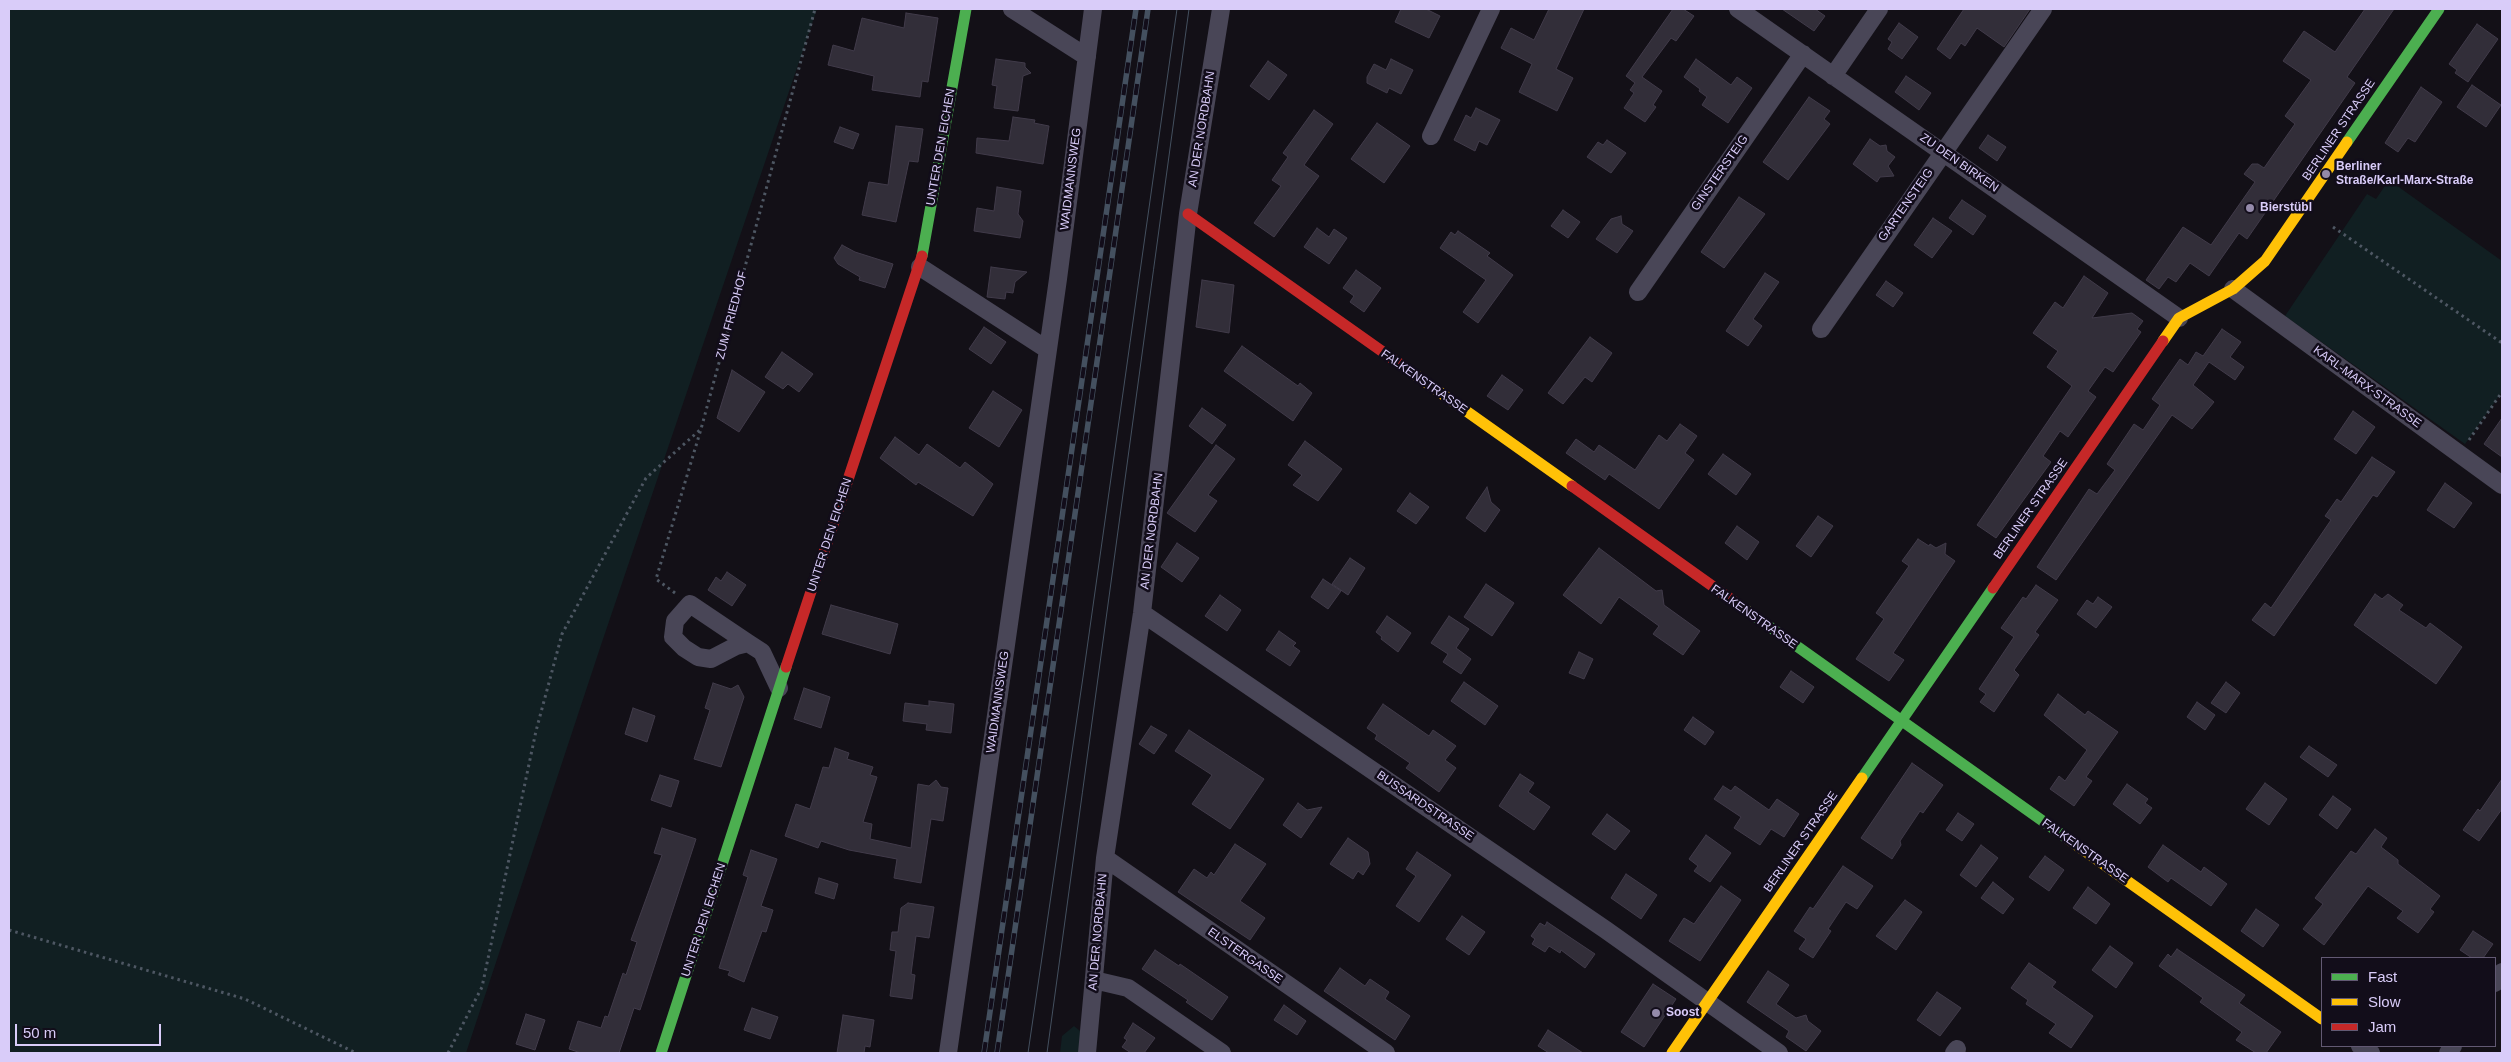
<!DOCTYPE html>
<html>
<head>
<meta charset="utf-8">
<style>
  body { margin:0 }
  #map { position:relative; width:2511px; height:1062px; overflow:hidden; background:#131017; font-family:Arial,sans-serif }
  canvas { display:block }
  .frame { position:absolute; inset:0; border:10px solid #d9ccf9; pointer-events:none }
  .legend { position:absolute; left:2321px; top:957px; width:175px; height:90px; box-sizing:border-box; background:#120d1a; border:1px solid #625973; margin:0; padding:6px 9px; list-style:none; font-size:15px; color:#d9ccf9 }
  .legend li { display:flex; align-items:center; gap:10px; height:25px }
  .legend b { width:25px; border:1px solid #625973 }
  .scale { position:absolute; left:15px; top:1024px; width:146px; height:22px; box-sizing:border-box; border:2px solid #d9ccf9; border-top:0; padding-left:6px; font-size:15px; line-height:18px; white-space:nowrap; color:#d9ccf9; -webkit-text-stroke:4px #120d1a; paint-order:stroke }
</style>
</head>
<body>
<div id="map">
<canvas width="2511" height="1062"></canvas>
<div class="frame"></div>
<ul class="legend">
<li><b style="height:6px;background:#4caf50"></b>Fast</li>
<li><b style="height:6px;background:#ffc107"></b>Slow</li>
<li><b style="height:6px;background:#c62828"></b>Jam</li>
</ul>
<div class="scale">50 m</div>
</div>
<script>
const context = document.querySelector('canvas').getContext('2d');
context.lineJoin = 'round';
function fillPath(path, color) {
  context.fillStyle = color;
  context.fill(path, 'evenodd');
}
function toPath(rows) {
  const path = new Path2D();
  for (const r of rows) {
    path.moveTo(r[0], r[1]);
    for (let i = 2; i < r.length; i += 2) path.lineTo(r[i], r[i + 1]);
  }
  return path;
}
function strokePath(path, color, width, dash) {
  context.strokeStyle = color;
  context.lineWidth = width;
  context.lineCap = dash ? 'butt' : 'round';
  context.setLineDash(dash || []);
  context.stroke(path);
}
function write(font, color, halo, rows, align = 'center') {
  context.font = font + ' Arial,sans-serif';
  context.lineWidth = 5;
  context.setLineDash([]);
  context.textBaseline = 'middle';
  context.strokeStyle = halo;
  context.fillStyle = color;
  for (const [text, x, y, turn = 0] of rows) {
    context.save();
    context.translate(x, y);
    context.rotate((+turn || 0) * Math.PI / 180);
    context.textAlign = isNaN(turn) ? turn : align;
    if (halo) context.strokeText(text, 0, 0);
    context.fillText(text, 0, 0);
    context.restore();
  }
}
const green = toPath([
  [9,9,817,9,601,645,466,1053,9,1053],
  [2389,180,2502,261,2502,392,2465,444,2285,316,2367,194,2376,199],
  [1074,1026,1085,1035,1082,1053,1060,1053,1062,1036]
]);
const building = toPath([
  [1401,9,1426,9,1440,16,1429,38,1395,22,1401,9],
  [1549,9,1584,9,1556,69,1573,78,1557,111,1519,92,1532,64,1501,48,1511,28,1534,40,1549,9],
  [1673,9,1683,9,1694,16,1676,41,1671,38,1642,77,1662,91,1653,105,1656,107,1645,122,1624,108,1634,93,1630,90,1635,83,1626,76,1673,9],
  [1782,9,1815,9,1825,16,1814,31,1782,9],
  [1964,9,2030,9,2004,47,1977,28,1965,46,1961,43,1950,59,1937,49,1964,9],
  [2365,9,2394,9,2347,77,2355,83,2247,239,2239,233,2209,276,2190,263,2176,282,2168,277,2159,289,2146,280,2183,227,2211,245,2255,182,2244,174,2252,164,2258,164,2264,168,2295,124,2285,116,2311,80,2283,61,2304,31,2335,52,2365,9],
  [906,13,938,18,928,82,922,81,920,97,872,90,874,76,828,65,833,45,854,51,862,18,904,28,906,13],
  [1899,23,1918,37,1902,59,1888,49,1892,42,1888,39,1899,23],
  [2477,24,2498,39,2468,82,2455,73,2457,70,2449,64,2477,24],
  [996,59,1025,63,1025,67,1031,73,1023,76,1018,111,994,108,997,86,992,85,996,59],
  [1391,59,1413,70,1401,94,1389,88,1387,93,1367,83,1367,77,1374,64,1386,70,1391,59],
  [1696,59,1731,85,1737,77,1752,88,1728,123,1702,105,1707,97,1699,91,1700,89,1684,77,1696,59],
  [1268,61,1287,75,1269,100,1250,86,1268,61],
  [1906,76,1931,93,1919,110,1895,92,1906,76],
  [2472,85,2501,105,2486,127,2457,107,2472,85],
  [2421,87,2442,102,2415,142,2408,138,2398,152,2385,143,2421,87],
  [1809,97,1830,111,1824,119,1830,124,1788,180,1763,162,1809,97],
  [1476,108,1500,120,1487,145,1479,141,1475,151,1454,140,1466,115,1471,118,1476,108],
  [1314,110,1333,124,1304,165,1319,176,1274,237,1254,223,1281,186,1272,180,1288,157,1283,153,1314,110],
  [1013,117,1035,120,1034,123,1049,126,1043,164,976,153,977,138,1009,141,1013,117],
  [1377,123,1410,146,1384,183,1351,159,1377,123],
  [896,126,923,129,918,162,909,161,896,222,862,215,869,182,888,185,896,126],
  [840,127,859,134,853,149,834,142,840,127],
  [1988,135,2006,147,1997,161,1979,148,1988,135],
  [1870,139,1880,146,1886,145,1887,151,1895,157,1888,166,1894,176,1880,177,1877,182,1853,164,1870,139],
  [1607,140,1626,153,1611,173,1587,157,1598,142,1603,145,1607,140],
  [997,187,1021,191,1018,214,1023,221,1020,238,974,231,977,208,994,211,997,187],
  [1739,197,1765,214,1724,268,1701,252,1739,197],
  [1962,200,1986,216,1973,235,1949,218,1962,200],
  [1563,210,1580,222,1568,238,1551,226,1563,210],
  [1621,216,1622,224,1633,231,1617,253,1596,239,1611,219,1621,216],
  [1933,218,1952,231,1932,258,1914,245,1933,218],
  [1317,228,1329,237,1334,229,1347,238,1329,264,1304,247,1317,228],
  [1458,231,1490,253,1487,256,1513,275,1478,323,1463,312,1486,280,1440,248,1451,232,1455,235,1458,231],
  [842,245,855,252,893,264,885,288,859,280,860,277,838,264,834,258,842,245],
  [991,267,1027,272,1015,282,1013,293,1006,292,1005,299,987,297,991,267],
  [1356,270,1381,288,1364,312,1350,302,1354,296,1343,288,1356,270],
  [1765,273,1779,282,1753,319,1762,326,1748,346,1726,331,1765,273],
  [2084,276,2108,293,2092,318,2132,313,2143,321,2137,329,2141,332,2113,372,2105,367,2088,391,2096,397,2068,437,2060,431,2043,456,2051,462,1996,538,1977,525,2072,386,2047,367,2058,351,2033,333,2055,302,2063,308,2084,276],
  [1202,280,1234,285,1229,333,1196,327,1202,280],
  [1886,281,1903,293,1893,307,1876,295,1886,281],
  [984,327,1006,342,991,364,969,349,984,327],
  [2222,329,2241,342,2230,357,2244,367,2235,380,2209,362,2193,385,2214,402,2192,429,2172,415,2056,580,2037,567,2089,489,2097,494,2115,470,2107,464,2134,424,2143,430,2160,405,2152,399,2180,359,2188,365,2196,352,2203,356,2222,329],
  [1590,337,1612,353,1592,382,1585,377,1563,404,1548,393,1590,337],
  [1242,346,1298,386,1300,383,1312,393,1293,421,1224,371,1242,346],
  [782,352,813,374,799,392,788,384,783,389,765,377,782,352],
  [732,370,765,392,739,432,717,418,732,370],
  [1502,375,1523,390,1508,410,1487,396,1502,375],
  [993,391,1022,410,999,447,969,428,993,391],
  [1202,408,1226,425,1212,444,1189,426,1202,408],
  [2353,411,2375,427,2356,454,2334,439,2353,411],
  [2502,418,2502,457,2484,444,2502,418],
  [1680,424,1697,436,1685,453,1694,460,1659,509,1609,474,1605,480,1566,453,1576,439,1594,452,1599,445,1635,470,1659,435,1667,441,1680,424],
  [895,437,919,455,927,444,960,468,965,462,993,484,973,516,918,482,916,485,880,458,895,437],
  [1305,441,1342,469,1318,501,1293,485,1302,475,1288,465,1305,441],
  [1216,445,1235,459,1208,495,1217,501,1195,532,1167,513,1216,445],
  [1723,454,1751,474,1736,495,1708,474,1723,454],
  [2372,457,2395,472,2377,497,2373,495,2274,636,2252,620,2265,603,2271,608,2331,520,2325,516,2337,499,2341,502,2372,457],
  [2445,483,2472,503,2454,528,2427,510,2445,483],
  [1487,487,1491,502,1500,510,1485,532,1466,518,1487,487],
  [1410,493,1429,507,1416,524,1397,511,1410,493],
  [1818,516,1833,526,1811,557,1796,546,1818,516],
  [1737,526,1759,542,1747,560,1725,543,1737,526],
  [1918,539,1929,546,1930,544,1936,548,1946,543,1945,554,1955,561,1893,653,1904,660,1889,681,1856,659,1884,619,1876,613,1909,566,1902,561,1918,539],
  [1177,543,1199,558,1182,582,1161,567,1177,543],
  [1599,548,1656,591,1662,590,1664,605,1700,631,1683,655,1653,634,1659,626,1619,597,1601,624,1563,595,1599,548],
  [1350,558,1365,568,1348,595,1332,584,1350,558],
  [727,572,746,585,732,606,708,590,716,577,721,581,727,572],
  [1323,579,1341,591,1328,609,1311,597,1323,579],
  [1486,584,1514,603,1492,636,1464,617,1486,584],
  [2036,585,2058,600,2035,632,2039,635,2014,670,2019,675,1994,712,1980,702,1986,694,1979,689,2014,637,2001,628,2023,597,2026,599,2036,585],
  [2375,594,2382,599,2388,594,2403,605,2399,610,2426,628,2430,623,2462,647,2436,684,2354,625,2375,594],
  [1220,595,1241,610,1227,631,1205,616,1220,595],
  [2098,597,2112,607,2096,628,2077,614,2087,600,2093,604,2098,597],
  [831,605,898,624,890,654,822,634,831,605],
  [1387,616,1411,633,1398,652,1381,639,1382,637,1376,632,1387,616],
  [1449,616,1469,629,1456,648,1471,659,1461,674,1443,662,1448,654,1431,643,1449,616],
  [1279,631,1296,643,1293,646,1300,651,1290,666,1266,650,1279,631],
  [1579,652,1593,659,1584,679,1569,673,1579,652],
  [1791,671,1814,687,1803,703,1780,687,1791,671],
  [1464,682,1498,706,1485,725,1451,701,1464,682],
  [2226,682,2240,693,2226,713,2211,703,2226,682],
  [713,683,731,689,738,685,744,697,721,767,694,759,710,710,705,708,713,683],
  [804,688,830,697,821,728,794,719,804,688],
  [2058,694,2085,715,2088,711,2118,732,2086,777,2092,781,2074,806,2050,789,2059,776,2065,781,2087,750,2044,715,2058,694],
  [929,701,954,704,951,733,926,730,927,724,903,721,905,703,929,706,929,701],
  [2197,702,2215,715,2205,730,2187,717,2197,702],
  [1383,704,1429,736,1433,730,1456,746,1445,760,1456,768,1439,792,1406,768,1410,763,1375,739,1377,735,1367,728,1383,704],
  [633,708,655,716,647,742,625,734,633,708],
  [1693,717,1714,732,1705,745,1684,730,1693,717],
  [1151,726,1167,735,1154,754,1139,744,1151,726],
  [1189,730,1264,779,1230,829,1192,804,1212,775,1175,751,1189,730],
  [2309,746,2337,765,2328,777,2300,757,2309,746],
  [835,748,849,753,847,759,873,767,870,775,877,777,863,822,872,824,870,839,911,848,918,784,929,786,936,780,941,787,948,788,943,821,931,819,921,883,894,878,897,859,849,850,821,841,818,848,785,836,796,804,810,809,823,767,829,768,835,748],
  [1912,763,1943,785,1923,813,1920,811,1900,841,1901,845,1892,859,1861,838,1912,763],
  [1520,774,1534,783,1528,792,1550,807,1534,830,1499,806,1520,774],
  [660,775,679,781,671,807,651,800,660,775],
  [2502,779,2502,809,2479,841,2463,830,2478,809,2480,811,2502,779],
  [2265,783,2287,799,2269,825,2246,809,2265,783],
  [2127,784,2148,799,2145,803,2152,808,2140,824,2113,804,2127,784],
  [1723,786,1731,791,1735,786,1769,810,1777,799,1799,814,1784,837,1771,829,1760,845,1734,828,1741,817,1714,799,1723,786],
  [2333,796,2351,809,2337,829,2319,815,2333,796],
  [1298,803,1307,810,1322,807,1301,838,1283,825,1298,803],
  [1958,813,1974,824,1962,841,1946,830,1958,813],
  [1607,814,1630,831,1615,850,1592,834,1607,814],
  [662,828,696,839,640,1010,634,1008,619,1053,581,1053,569,1049,578,1021,601,1028,605,1016,608,1017,623,973,626,975,637,942,631,940,662,855,654,853,662,828],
  [2375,829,2387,838,2381,847,2398,860,2398,864,2440,896,2430,909,2434,912,2418,933,2397,918,2403,911,2368,886,2324,945,2303,929,2323,904,2315,898,2351,851,2356,854,2375,829],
  [1706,835,1731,853,1710,882,1694,871,1698,866,1689,859,1706,835],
  [1348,838,1368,852,1370,864,1363,875,1358,871,1353,879,1330,864,1348,838],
  [1235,844,1266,864,1240,901,1265,918,1250,940,1178,892,1194,869,1207,878,1211,872,1214,875,1235,844],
  [1981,845,1998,858,1976,887,1960,875,1981,845],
  [2163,845,2201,872,2204,867,2227,884,2211,906,2171,878,2168,882,2148,867,2163,845],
  [751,850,777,859,761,906,773,910,766,932,762,931,744,982,728,975,730,971,719,968,748,877,743,875,751,850],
  [1417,852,1451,875,1419,922,1396,906,1416,876,1406,869,1417,852],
  [2045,856,2064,870,2049,891,2029,877,2045,856],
  [1843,866,1873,886,1857,909,1846,902,1828,929,1831,931,1813,958,1799,949,1806,939,1794,931,1810,907,1813,909,1843,866],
  [1626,874,1657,895,1641,919,1611,898,1626,874],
  [819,878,838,884,834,899,815,893,819,878],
  [1993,882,2014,899,2003,914,1981,898,1993,882],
  [1721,886,1741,900,1700,961,1669,941,1684,918,1694,924,1721,886],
  [2088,887,2110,904,2096,924,2073,908,2088,887],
  [1905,900,1922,912,1896,950,1876,936,1905,900],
  [908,903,934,907,929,938,916,936,911,974,915,975,912,999,890,996,896,951,890,950,892,932,898,932,901,908,908,903],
  [2256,909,2279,925,2263,947,2241,931,2256,909],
  [1462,916,1485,932,1469,955,1446,939,1462,916],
  [1547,922,1595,954,1585,968,1561,950,1560,953,1549,946,1545,952,1532,944,1535,939,1531,936,1540,923,1545,926,1547,922],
  [2473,931,2493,944,2483,958,2472,958,2460,950,2473,931],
  [2110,946,2133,963,2116,988,2092,970,2110,946],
  [2177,949,2245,995,2239,1003,2281,1032,2266,1053,2256,1053,2236,1040,2242,1032,2200,1002,2203,998,2159,966,2168,954,2171,957,2177,949],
  [1155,950,1179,966,1180,964,1228,997,1212,1020,1186,1002,1188,1000,1142,969,1155,950],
  [2029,963,2056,982,2052,987,2093,1016,2071,1048,2049,1033,2056,1024,2026,1004,2028,1000,2011,988,2029,963],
  [1340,968,1365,986,1370,979,1389,992,1385,999,1410,1016,1395,1040,1324,991,1340,968],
  [1768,971,1789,985,1776,1004,1796,1018,1806,1015,1808,1021,1821,1031,1806,1051,1786,1037,1789,1031,1747,1002,1768,971],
  [1653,984,1676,999,1644,1047,1621,1032,1653,984],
  [1937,992,1961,1008,1940,1036,1917,1020,1937,992],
  [1284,1005,1306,1021,1297,1035,1274,1020,1284,1005],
  [752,1008,778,1017,770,1039,744,1030,752,1008],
  [526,1014,545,1020,535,1050,516,1044,526,1014],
  [843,1015,874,1020,870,1047,865,1046,864,1053,837,1053,843,1015],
  [1133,1023,1155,1038,1144,1053,1131,1053,1122,1047,1127,1040,1124,1038,1133,1023],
  [1548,1030,1583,1053,1549,1053,1538,1046,1548,1030]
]);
const path = toPath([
  [2333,227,2502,343],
  [2469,440,2502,392],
  [675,593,656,579,701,429,815,9],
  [9,930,245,999,356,1053],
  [448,1053,482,987,536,731,562,634,646,478,701,429]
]);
const street = toPath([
  [1012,9,1087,57],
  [1738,9,2179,318],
  [1833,76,1879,9],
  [1431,136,1491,9],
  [920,267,1048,350],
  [2233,289,2502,485],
  [1638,292,1803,54],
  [1821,329,2043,9],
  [1142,613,1606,930,1779,1053],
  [748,643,736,646,711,659,698,657,684,648,673,637,675,621,690,604,748,643,762,652,779,688],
  [1105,858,1386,1053],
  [1094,980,1128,988,1222,1053],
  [2495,983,2502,972],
  [2360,1046,2371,1053],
  [948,1053,1058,279,1093,9],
  [1087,1053,1105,858,1142,613,1188,214,1221,9],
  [1954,1053,1957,1049],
  [2448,1053,2453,1046]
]);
const fast = toPath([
  [2347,142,2439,9],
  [922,256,966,9],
  [1746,610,2068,839],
  [1862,778,1993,588],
  [661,1053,786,667]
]);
const slow = toPath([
  [2163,341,2179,318,2233,289,2265,261,2347,142],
  [1407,369,1572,486],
  [2068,839,2322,1019],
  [1672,1053,1862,778]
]);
const jam = toPath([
  [1188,214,1407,369],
  [1572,486,1746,610],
  [1993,588,2163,341],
  [786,667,922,256]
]);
const tram = toPath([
  [1028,1053,1083,677,1177,9],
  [1047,1053,1189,9]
]);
const rail = toPath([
  [984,1053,1136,9],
  [997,1053,1148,9]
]);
const markers = [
  [2326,174,5,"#948aaa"],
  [2250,208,5,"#948aaa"],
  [1656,1013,5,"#948aaa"]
];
const streetNames = [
  ["AN DER NORDBAHN",1202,129,-81],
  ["BERLINER STRASSE",2339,130,-56],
  ["UNTER DEN EICHEN",941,147,-80],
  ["ZU DEN BIRKEN",1959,163,35],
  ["GINSTERSTEIG",1720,173,-55],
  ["WAIDMANNSWEG",1071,179,-83],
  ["GARTENSTEIG",1906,205,-55],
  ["ZUM FRIEDHOF",732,315,-75],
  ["FALKENSTRASSE",1424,382,35],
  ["KARL-MARX-STRASSE",2367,387,36],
  ["BERLINER STRASSE",2031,509,-55],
  ["AN DER NORDBAHN",1152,531,-83],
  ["UNTER DEN EICHEN",830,535,-72],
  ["FALKENSTRASSE",1754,617,35],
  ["WAIDMANNSWEG",998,702,-82],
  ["BUSSARDSTRASSE",1425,806,34],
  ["BERLINER STRASSE",1801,842,-55],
  ["FALKENSTRASSE",2085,851,35],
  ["UNTER DEN EICHEN",704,920,-72],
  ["AN DER NORDBAHN",1098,932,-85],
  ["ELSTERGASSE",1245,956,35]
];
const poiNames = [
  ["Berliner",2336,167],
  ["Straße/Karl-Marx-Straße",2336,181],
  ["Bierstübl",2260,208],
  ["Soost",1666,1013]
];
fillPath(green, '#111f22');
fillPath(building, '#322e39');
strokePath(building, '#413b4a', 1);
strokePath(path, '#4e5763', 3, [2.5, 4]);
strokePath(street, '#494657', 18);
strokePath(fast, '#4caf50', 11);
strokePath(slow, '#ffc107', 11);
strokePath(jam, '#c62828', 11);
strokePath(tram, '#44505f', 1);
strokePath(rail, '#44505f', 5.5);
strokePath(rail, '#120d1a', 4, [11]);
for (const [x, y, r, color] of markers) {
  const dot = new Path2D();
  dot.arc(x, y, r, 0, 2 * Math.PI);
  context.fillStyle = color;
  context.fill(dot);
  strokePath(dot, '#120d1a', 2);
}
write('12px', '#d9ccf9', '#120d1a', streetNames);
write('bold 12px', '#d9ccf9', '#120d1a', poiNames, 'left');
</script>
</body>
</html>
